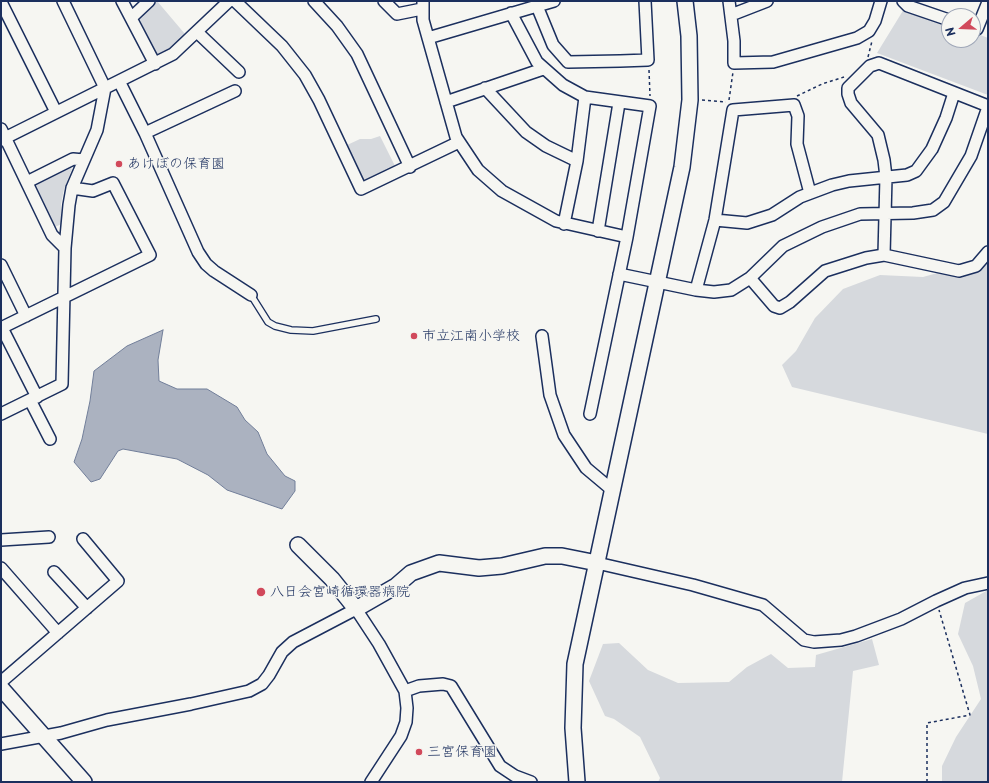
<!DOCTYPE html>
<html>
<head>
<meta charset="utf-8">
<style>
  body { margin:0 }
  #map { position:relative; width:989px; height:783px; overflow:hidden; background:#f6f6f2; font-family:"Playpen Sans",sans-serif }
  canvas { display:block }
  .frame { position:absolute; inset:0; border:2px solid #1b2f5e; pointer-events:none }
  .north { position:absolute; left:941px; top:8px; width:40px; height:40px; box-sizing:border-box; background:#f6f6f2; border:1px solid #9ea6b7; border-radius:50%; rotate:251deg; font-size:11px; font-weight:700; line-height:16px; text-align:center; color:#1b2f5e }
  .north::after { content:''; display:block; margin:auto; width:14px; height:18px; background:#d1495b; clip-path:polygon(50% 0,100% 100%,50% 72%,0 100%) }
</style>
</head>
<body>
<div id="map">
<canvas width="989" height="783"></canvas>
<div class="frame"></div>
<div class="north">N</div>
</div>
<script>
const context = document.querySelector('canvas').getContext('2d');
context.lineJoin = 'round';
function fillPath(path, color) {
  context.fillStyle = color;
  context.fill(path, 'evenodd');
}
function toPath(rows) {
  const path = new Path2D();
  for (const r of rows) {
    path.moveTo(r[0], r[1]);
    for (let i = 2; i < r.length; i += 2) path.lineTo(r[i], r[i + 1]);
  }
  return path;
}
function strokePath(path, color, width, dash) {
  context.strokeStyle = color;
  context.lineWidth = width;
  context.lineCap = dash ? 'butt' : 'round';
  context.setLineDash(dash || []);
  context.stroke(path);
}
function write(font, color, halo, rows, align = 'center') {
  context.font = font + ' "Playpen Sans","Klee One",sans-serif';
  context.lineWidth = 3;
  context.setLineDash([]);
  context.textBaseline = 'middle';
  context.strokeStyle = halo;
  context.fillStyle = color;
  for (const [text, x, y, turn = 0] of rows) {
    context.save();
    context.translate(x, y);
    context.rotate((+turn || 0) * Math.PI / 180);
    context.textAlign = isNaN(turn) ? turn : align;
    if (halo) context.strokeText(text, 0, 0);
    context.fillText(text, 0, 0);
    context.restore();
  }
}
const green = toPath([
  [155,1,157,1,185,34,168,51,155,55,139,17],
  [904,9,949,24,949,40,973,40,973,32,988,38,988,95,877,53],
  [380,136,395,166,362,184,345,146,360,139,371,139],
  [67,165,72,169,64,189,61,204,62,224,52,228,31,184],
  [988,259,988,434,792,387,782,365,796,351,815,318,843,289,880,275,923,277],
  [988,590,988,782,942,782,942,766,956,737,981,699,973,666,958,634,965,603],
  [872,639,879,665,853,671,842,782,658,782,660,778,640,737,614,719,605,716,589,681,603,644,619,643,648,670,678,683,729,682,747,667,771,654,788,668,815,667,816,655]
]);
const water = toPath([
  [163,330,158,360,159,381,177,389,207,389,237,407,245,420,258,432,267,454,285,476,295,481,295,491,282,509,227,490,208,475,177,459,123,449,118,451,100,479,91,482,74,462,82,439,90,401,94,371,127,346,163,330]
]);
const path = toPath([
  [868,57,872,41],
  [649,70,650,96],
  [797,96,822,84,844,77],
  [702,100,726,102],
  [729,100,733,72],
  [927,782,927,723,970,715,939,610]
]);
const lane = toPath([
  [251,295,268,322,275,326,291,330,313,331,376,319]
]);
const street = toPath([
  [122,1,155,64],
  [235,1,282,46,305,75,319,100,361,189,459,142],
  [314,1,337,26,357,54,410,167],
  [384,1,397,14,422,9],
  [423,1,423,20,456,137,478,170,502,191,556,221,627,237],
  [729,1,734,41,734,63,773,62,857,38,869,31,875,21,881,1],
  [903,1,908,6,949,20],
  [1,2,56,112],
  [537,6,553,45,568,62,620,61,648,60,645,1],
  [511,13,537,62,563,85,585,97,650,106,627,237,590,414],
  [731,15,767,1],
  [131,18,149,1],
  [977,29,988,2],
  [197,32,239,72],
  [428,38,554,1],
  [119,81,145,133,198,252,206,264,214,271,251,295],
  [485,88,526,132,546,146,577,161],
  [446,102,543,69],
  [1,129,52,235,65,248],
  [145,133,235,91],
  [1,140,173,54,229,1],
  [27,182,73,159,84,160],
  [715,220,747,223,772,215,800,197,832,185,849,181,907,175,916,171,932,149,946,118,954,93],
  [564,224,577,161,585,97],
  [598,231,619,103],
  [884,255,886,177,884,160,878,135,851,103,848,94,848,88,870,66,879,63,988,106],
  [1,265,26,316],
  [619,274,696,290,714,292,731,290,750,278,783,246,822,227,860,214,913,213,933,210,944,202,971,156,988,107],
  [750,278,774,306,780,308,790,302,825,271,866,258,884,255,959,271,976,266,988,252],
  [696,290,715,220,733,110,794,105,798,116,797,144,810,193],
  [1,328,150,255,113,183,93,191,72,188],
  [2,328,37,397],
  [542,336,550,395,564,435,586,468,611,489],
  [30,400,50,439],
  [1,414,62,384,65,248,69,205,72,188,97,130,105,88,63,1],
  [1,540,49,537],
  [597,563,693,585,763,605,804,640,814,642,841,640,856,636,901,619,936,601,965,588,988,583],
  [1,568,58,633],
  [54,572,87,608],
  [1,682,118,581,83,539],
  [405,691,419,686,443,684,451,686,500,766,515,776,531,782],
  [1,744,61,733,107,720,191,704,249,691,262,684,269,675,282,652,293,642,356,609,379,644,405,691,407,708,406,722,401,736,371,782]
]);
const secondary = toPath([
  [298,545,332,579,356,609,396,586,411,573,439,563,479,568,502,566,545,556,562,556,597,563],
  [1,688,84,782],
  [577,782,573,728,575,664,682,167,690,100,689,36,685,1]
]);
const markers = [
  [119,164,4,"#d1495b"],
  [414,336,4,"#d1495b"],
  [261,592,5,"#d1495b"],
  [419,752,4,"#d1495b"]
];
const poiNames = [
  ["あけぼの保育園",127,164],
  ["市立江南小学校",422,336],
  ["八日会宮崎循環器病院",270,592],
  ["三宮保育園",427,752]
];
fillPath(green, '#d6d9dd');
fillPath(water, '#abb2c0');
strokePath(water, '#717e99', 1);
strokePath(lane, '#1b2f5e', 8);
strokePath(street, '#1b2f5e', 14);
strokePath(secondary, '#1b2f5e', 18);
strokePath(path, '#1b2f5e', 1.5, [3, 3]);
strokePath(lane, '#f6f6f2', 5.5);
strokePath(street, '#f6f6f2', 11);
strokePath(secondary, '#f6f6f2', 15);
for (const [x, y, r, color] of markers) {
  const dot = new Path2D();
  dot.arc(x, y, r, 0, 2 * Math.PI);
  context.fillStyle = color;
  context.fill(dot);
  strokePath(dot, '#f6f6f2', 1.5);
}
write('14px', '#1b2f5e', '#f6f6f2', poiNames, 'left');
</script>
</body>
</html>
